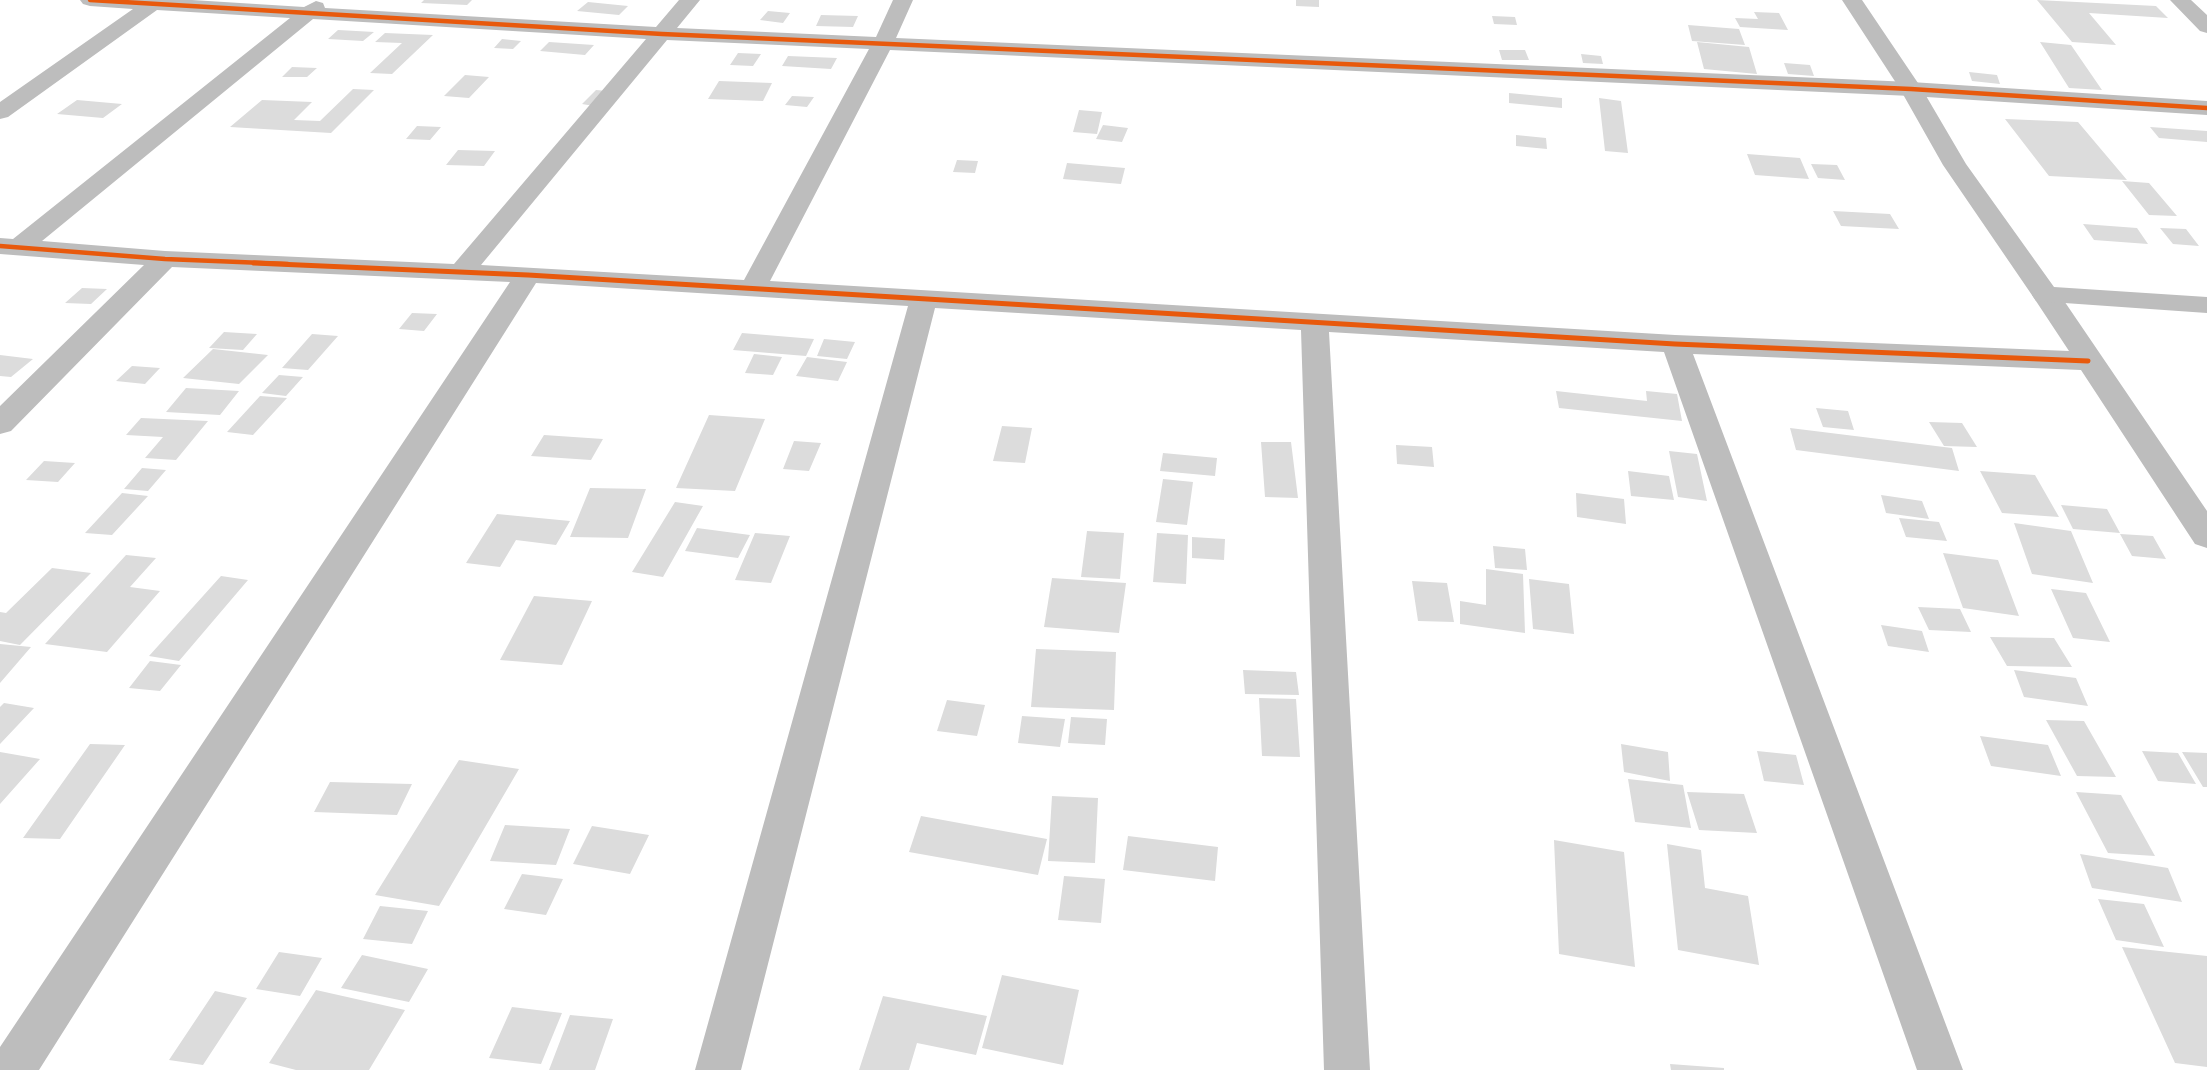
<!DOCTYPE html>
<html>
<head>
<meta charset="utf-8">
<style>
  body { margin:0 }
  canvas { display:block; background:#fff }
</style>
</head>
<body>
<canvas width="2207" height="1070"></canvas>
<script>
const context = document.querySelector('canvas').getContext('2d');
context.lineJoin = 'round';
function fillPath(path, color) {
  context.fillStyle = color;
  context.fill(path, 'evenodd');
}
function toPath(rows) {
  const path = new Path2D();
  for (const r of rows) {
    path.moveTo(r[0], r[1]);
    for (let i = 2; i < r.length; i += 2) path.lineTo(r[i], r[i + 1]);
  }
  return path;
}
function strokePath(path, color, width, dash) {
  context.strokeStyle = color;
  context.lineWidth = width;
  context.lineCap = dash ? 'butt' : 'round';
  context.setLineDash(dash || []);
  context.stroke(path);
}
const building = toPath([
  [424,0,472,0,467,5,421,3],
  [1296,0,1319,0,1319,7,1296,6],
  [2037,0,2156,6,2168,18,2089,13,2116,45,2072,42],
  [588,2,628,6,619,15,577,11],
  [768,11,790,13,783,23,760,20],
  [1754,12,1779,13,1788,30,1740,27,1735,18,1758,19],
  [821,15,858,16,853,27,816,26],
  [1492,16,1515,17,1517,25,1494,24],
  [1688,25,1739,29,1745,45,1692,41],
  [338,30,374,32,363,41,328,39],
  [385,33,433,35,392,74,370,73,402,43,375,42],
  [502,39,521,41,513,49,494,48],
  [549,42,594,45,585,55,540,51],
  [1697,42,1749,47,1757,74,1704,69],
  [2040,42,2071,45,2102,90,2069,88],
  [1499,50,1525,50,1529,60,1502,60],
  [738,53,761,54,753,66,730,65],
  [1581,54,1601,56,1603,64,1583,63],
  [788,56,837,58,831,69,782,66],
  [1784,63,1810,65,1814,76,1788,74],
  [292,67,317,68,307,77,282,77],
  [1969,72,1997,75,2000,84,1972,81],
  [465,75,489,77,469,98,444,96],
  [719,81,772,83,763,101,708,99],
  [353,89,374,90,331,133,230,127,262,100,312,102,294,120,320,121],
  [596,90,608,91,594,106,582,104],
  [1509,93,1562,98,1562,108,1509,103],
  [792,96,814,97,807,107,785,105],
  [1599,98,1621,101,1628,153,1605,151],
  [77,100,122,104,103,118,57,114],
  [1079,110,1102,112,1097,134,1073,132],
  [2005,119,2078,122,2127,180,2049,176],
  [1103,125,1128,128,1122,142,1096,139],
  [417,126,441,127,430,140,406,139],
  [2150,127,2207,131,2207,142,2159,138],
  [1516,135,1546,138,1547,149,1516,146],
  [458,150,495,151,484,166,446,165],
  [1747,154,1800,158,1809,179,1755,175],
  [957,160,978,161,975,173,953,172],
  [1067,163,1125,168,1121,184,1063,179],
  [1811,164,1837,165,1845,180,1818,178],
  [2122,181,2149,183,2177,216,2149,215],
  [1833,211,1890,214,1899,229,1841,226],
  [2083,224,2137,228,2148,244,2094,240],
  [2160,228,2186,229,2199,246,2173,244],
  [82,288,107,289,91,304,65,303],
  [412,313,437,314,424,331,399,329],
  [224,332,257,334,243,350,209,348],
  [742,333,814,339,806,356,733,350],
  [312,334,338,336,308,370,282,368],
  [824,339,855,342,847,359,817,356],
  [213,349,268,355,239,384,183,378],
  [754,354,782,357,773,375,745,373],
  [0,355,33,359,11,377,0,376],
  [807,357,847,362,838,381,796,376],
  [132,366,160,368,145,384,116,381],
  [279,375,303,377,286,396,262,393],
  [186,388,239,391,220,415,166,412],
  [1556,391,1647,401,1646,391,1677,394,1682,421,1559,408],
  [260,396,287,398,253,435,227,432],
  [1816,408,1848,411,1854,430,1823,427],
  [709,415,765,419,735,491,676,488],
  [141,418,208,421,176,460,145,458,163,437,126,435],
  [1929,422,1962,423,1977,447,1944,446],
  [1002,426,1032,428,1025,463,993,461],
  [1790,428,1952,448,1959,471,1796,450],
  [544,435,603,439,591,460,531,456],
  [794,441,821,443,809,471,783,469],
  [1261,442,1291,442,1298,498,1265,497],
  [1396,445,1432,447,1434,467,1397,464],
  [1669,451,1697,454,1707,501,1678,497],
  [1163,453,1217,458,1215,476,1160,471],
  [44,461,75,463,58,482,26,480],
  [142,468,166,470,148,491,124,489],
  [1628,471,1669,476,1674,500,1631,496],
  [1980,471,2035,475,2059,517,2002,513],
  [1163,479,1193,482,1187,525,1156,522],
  [590,488,646,489,628,538,570,537],
  [122,493,148,496,112,535,85,533],
  [1576,493,1624,499,1626,524,1577,517],
  [1881,495,1922,501,1929,519,1886,513],
  [675,502,703,506,663,577,632,572],
  [2061,505,2107,509,2120,533,2073,529],
  [497,514,570,521,556,545,516,540,500,567,466,563],
  [1899,518,1939,522,1947,541,1906,537],
  [2014,523,2071,531,2093,583,2032,574],
  [697,528,750,535,738,558,685,551],
  [1087,531,1124,533,1120,579,1081,577],
  [755,533,790,536,771,583,735,580],
  [1157,533,1188,535,1186,584,1153,582],
  [2120,534,2153,536,2166,559,2132,556],
  [1192,537,1225,539,1224,560,1192,558],
  [1493,546,1525,549,1527,570,1495,568],
  [1943,553,1998,560,2019,616,1963,608],
  [126,555,156,558,130,587,160,591,107,652,45,644],
  [52,568,91,573,20,645,0,641,0,612,6,613],
  [1486,569,1523,574,1525,633,1460,624,1460,601,1486,605],
  [221,576,248,580,179,661,149,656],
  [1052,578,1126,583,1119,633,1044,627],
  [1529,579,1569,584,1574,634,1533,629],
  [1412,581,1447,583,1454,622,1418,621],
  [2051,589,2086,593,2110,642,2073,638],
  [534,596,592,601,562,665,500,660],
  [1918,607,1960,609,1971,632,1929,630],
  [1881,625,1922,631,1929,652,1888,646],
  [1990,637,2054,638,2072,667,2007,666],
  [0,644,31,647,0,683],
  [1036,649,1116,652,1114,710,1031,707],
  [150,661,181,665,160,691,129,688],
  [1243,670,1296,672,1299,695,1245,694],
  [2014,670,2076,678,2088,706,2024,697],
  [1259,698,1296,699,1300,757,1262,756],
  [947,700,985,705,977,736,937,731],
  [4,703,34,708,0,744,0,707],
  [1022,716,1065,719,1060,747,1018,743],
  [1071,717,1107,719,1105,745,1068,743],
  [2046,720,2084,721,2116,777,2077,776],
  [1980,736,2048,745,2061,776,1991,766],
  [90,744,125,745,60,839,23,838],
  [1621,744,1668,752,1670,781,1624,772],
  [1757,751,1796,755,1804,785,1764,781],
  [2142,751,2178,753,2196,784,2158,781],
  [0,752,40,759,0,804],
  [2182,752,2207,753,2207,787,2203,787],
  [459,760,519,769,439,906,375,895],
  [1628,779,1683,785,1691,828,1635,822],
  [330,782,412,784,397,815,314,812],
  [1687,792,1744,794,1757,833,1699,830],
  [2076,792,2121,795,2155,856,2108,853],
  [1052,796,1098,798,1095,863,1048,861],
  [921,816,1047,839,1038,875,909,852],
  [505,825,570,829,556,865,490,861],
  [592,826,649,835,630,874,573,864],
  [1128,836,1218,847,1215,881,1123,870],
  [1554,840,1624,852,1635,967,1559,954],
  [1667,844,1701,850,1705,888,1748,896,1759,965,1678,950],
  [2080,854,2168,868,2182,902,2092,888],
  [522,874,563,879,546,915,504,909],
  [1064,876,1105,879,1101,923,1058,920],
  [2098,899,2144,904,2164,947,2116,940],
  [380,906,428,911,412,944,363,939],
  [2122,947,2207,956,2207,1067,2175,1063],
  [279,952,322,958,300,996,256,989],
  [362,955,428,969,409,1002,341,988],
  [1002,975,1079,990,1063,1065,982,1048],
  [316,990,405,1010,369,1070,296,1070,269,1063],
  [215,991,247,998,203,1065,169,1060],
  [883,996,987,1016,976,1055,917,1043,909,1070,859,1070],
  [512,1007,562,1013,541,1064,489,1058],
  [570,1015,613,1019,595,1070,549,1070],
  [1670,1064,1724,1068,1724,1070,1671,1070]
]);
const minor = toPath([
  [80,0,192,0,304,7,316,1,323,3,325,8,656,27,679,0,700,0,677,28,876,37,893,0,913,0,896,38,1911,82,2207,101,2207,115,1911,96,890,50,770,281,1675,335,2069,351,2032,295,2036,289,2046,287,2056,289,2207,511,2207,548,2195,544,2081,370,1693,354,1963,1070,1917,1070,1664,352,1329,332,1370,1070,1324,1070,1301,330,935,308,741,1070,695,1070,908,306,536,283,39,1070,0,1070,0,1047,510,282,172,267,11,431,0,434,0,406,144,265,0,254,0,238,13,239,290,18,157,10,8,117,0,119,0,102,133,9,90,6,83,4,80,0],
  [313,19,646,39,454,264,165,251,42,241,313,19],
  [667,40,869,49,744,280,481,265,667,40],
  [2170,0,2191,0,2207,15,2207,33,2200,31,2170,0]
]);
const tertiary = toPath([
  [1842,0,1862,0,1922,89,1966,164,2054,287,2207,297,2207,313,2036,301,1943,165,1900,89,1842,0]
]);
const cyclewayFar1 = toPath([
  [90,0,662,34,1911,89,2207,108],
  [0,246,165,259,288,264]
]);
const cycleway = toPath([
  [254,263,528,275,1675,344,2088,361]
]);
fillPath(building, '#dcdcdc');
fillPath(minor, '#bdbdbd');
fillPath(tertiary, '#bdbdbd');
strokePath(cyclewayFar1, '#e8590c', 4.5);
strokePath(cycleway, '#e8590c', 5);
</script>
</body>
</html>
